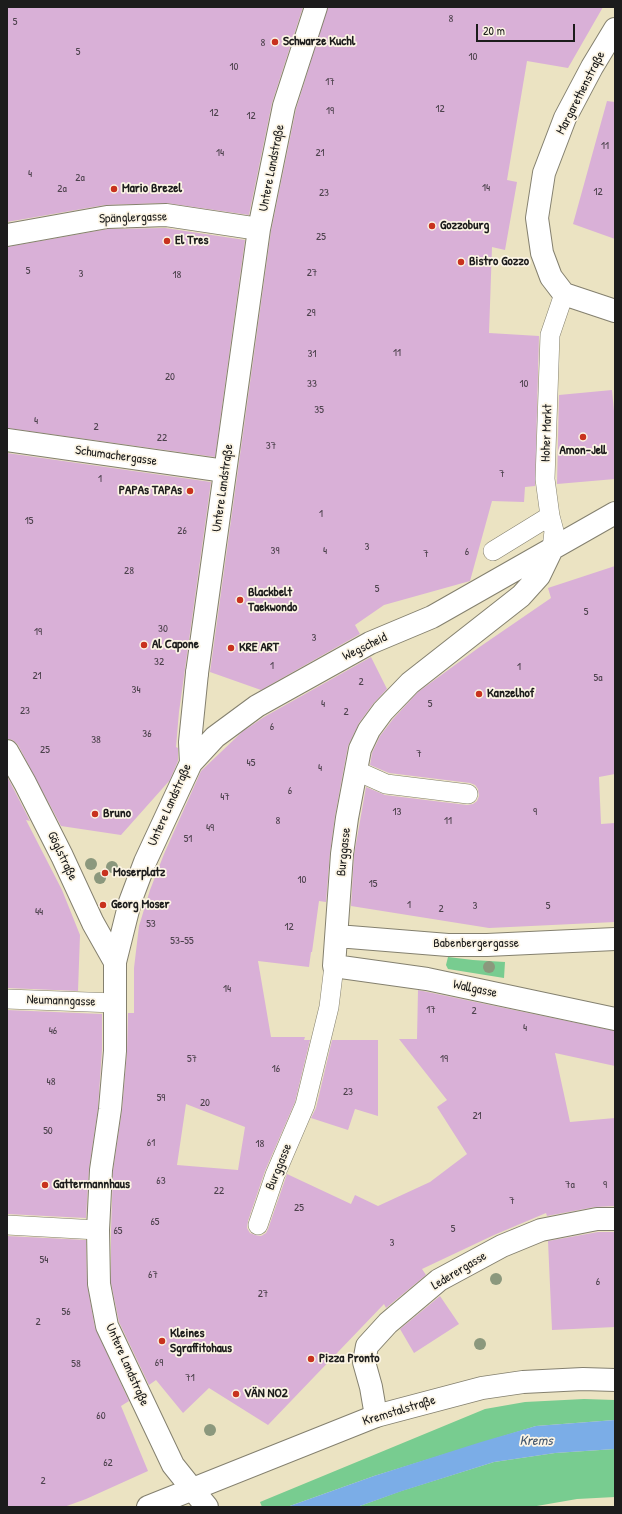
<!DOCTYPE html>
<html>
<head>
<meta charset="utf-8">
<style>
  body { margin:0 }
  #map { position:relative; width:622px; height:1514px; overflow:hidden; background:#ebe3c2; font-family:"Patrick Hand",sans-serif }
  canvas { display:block }
  .frame { position:absolute; inset:0; border:8px solid #1c1c1c; pointer-events:none }
  .scale { position:absolute; left:476px; top:24px; width:99px; height:18px; box-sizing:border-box; border:2px solid #1c1c1c; border-top:0; padding-left:5px; font-size:12px; line-height:14px; white-space:nowrap; color:#1c1c1c; -webkit-text-stroke:3px #fcf5e5; paint-order:stroke }
</style>
</head>
<body>
<div id="map">
<canvas width="622" height="1514"></canvas>
<div class="frame"></div>
<div class="scale">20 m</div>
</div>
<script>
const context = document.querySelector('canvas').getContext('2d');
context.lineJoin = 'round';
function fillPath(path, color) {
  context.fillStyle = color;
  context.fill(path, 'evenodd');
}
function toPath(rows) {
  const path = new Path2D();
  for (const r of rows) {
    path.moveTo(r[0], r[1]);
    for (let i = 2; i < r.length; i += 2) path.lineTo(r[i], r[i + 1]);
  }
  return path;
}
function strokePath(path, color, width, dash) {
  context.strokeStyle = color;
  context.lineWidth = width;
  context.lineCap = dash ? 'butt' : 'round';
  context.setLineDash(dash || []);
  context.stroke(path);
}
function write(font, color, halo, rows, align = 'center') {
  context.font = font + ' "Patrick Hand",sans-serif';
  context.lineWidth = 3.5;
  context.setLineDash([]);
  context.textBaseline = 'middle';
  context.strokeStyle = halo;
  context.fillStyle = color;
  for (const [text, x, y, turn = 0] of rows) {
    context.save();
    context.translate(x, y);
    context.rotate((+turn || 0) * Math.PI / 180);
    context.textAlign = isNaN(turn) ? turn : align;
    if (halo) context.strokeText(text, 0, 0);
    context.fillText(text, 0, 0);
    context.restore();
  }
}
const green = toPath([
  [448,957,473,960,505,962,504,978,448,969,446,965],
  [584,1399,615,1400,615,1420,536,1426,374,1476,287,1507,262,1507,260,1502,485,1409,525,1402],
  [615,1449,615,1497,577,1499,531,1507,357,1507,401,1491,494,1462,555,1453]
]);
const water = toPath([
  [615,1420,615,1449,555,1453,494,1462,402,1491,357,1507,287,1507,374,1476,481,1442,536,1426]
]);
const building = toPath([
  [7,7,303,7,272,103,249,215,166,203,105,205,7,222],
  [328,7,603,7,568,68,527,61,507,180,517,182,505,250,492,247,489,333,539,336,535,486,525,487,524,502,492,501,470,581,384,605,355,625,360,634,261,690,210,672,271,231,296,109],
  [607,101,615,102,615,239,573,224],
  [165,228,245,240,215,457,7,428,7,247,108,229],
  [612,390,615,422,615,479,557,484,559,395],
  [7,453,211,482,179,712,176,747,178,748,178,761,170,780,121,835,61,826,18,745,13,740,7,739],
  [615,566,615,774,599,777,601,824,615,823,615,922,489,928,351,906,354,855,366,787,385,795,467,805,473,804,477,801,479,796,478,789,475,785,470,783,389,773,370,765,372,753,380,736,393,719,418,692,481,646,551,598,548,588],
  [371,657,387,689,373,704,359,723,348,746,335,816,330,853,326,902,319,901,312,952,311,952,309,967,258,961,271,1037,305,1037,304,1040,310,1040,295,1102,265,1171,248,1221,247,1228,250,1233,255,1235,261,1236,266,1233,268,1229,287,1174,351,1204,355,1195,378,1206,430,1182,467,1154,437,1107,447,1100,399,1039,417,1039,418,990,615,1031,615,1066,555,1053,570,1122,615,1118,615,1206,595,1207,547,1216,546,1213,494,1235,422,1269,426,1275,386,1308,384,1304,268,1425,209,1388,183,1413,156,1380,149,1385,119,1322,111,1283,111,1230,113,1171,122,1110,127,1052,128,1013,134,1013,134,968,139,926,150,890,164,854,201,771,242,732,264,717],
  [186,1104,245,1127,238,1170,177,1165],
  [7,776,30,821,26,820,62,890,80,935,78,991,7,988],
  [7,1010,102,1014,102,1050,98,1108,89,1169,86,1218,7,1214],
  [332,1040,378,1040,378,1116,355,1109,348,1130,311,1118,316,1108],
  [598,1232,615,1232,615,1327,552,1330,548,1241],
  [7,1236,86,1240,87,1284,95,1328,129,1401,121,1406,148,1471,86,1499,64,1507,7,1507],
  [440,1296,459,1324,414,1353,400,1329]
]);
const service = toPath([
  [552,549,554,531,550,516,545,479,550,335,564,294],
  [493,551,550,516],
  [357,771,386,784,468,794],
  [7,999,115,1003],
  [7,1225,98,1230],
  [258,1225,275,1175,305,1105,329,1007,334,966]
]);
const pedestrian = toPath([
  [7,235,107,217,166,215,259,229],
  [7,440,225,471],
  [197,673,259,229,284,106,316,7]
]);
const minor = toPath([
  [615,29,592,67,565,118,544,173,537,218,542,253,551,277,564,294,615,311],
  [552,549,539,576,521,596,410,683,383,711,369,730,360,749,347,818,342,854,334,966,427,979,615,1019],
  [7,751,25,783,62,856,93,923,115,962],
  [191,763,215,737,257,706,370,643,432,617,615,513],
  [337,936,448,945,487,945,615,939],
  [376,1416,371,1387,364,1362,367,1346,388,1323,439,1280,502,1246,541,1230,597,1219,615,1219],
  [193,1490,173,1465,107,1326,99,1284,98,1230,101,1170,110,1109,115,1051,115,962,130,902,145,862,191,763,190,742,197,673]
]);
const tertiary = toPath([
  [193,1490,207,1507]
]);
const secondary = toPath([
  [148,1507,376,1416,482,1388,523,1382,583,1379,615,1380]
]);
const trees = [
  [91,864],
  [112,867],
  [100,878],
  [489,967],
  [496,1279],
  [480,1344],
  [210,1430]
];
const markers = [
  [275,42,4,"#c8321e"],
  [114,189,4,"#c8321e"],
  [432,226,4,"#c8321e"],
  [167,241,4,"#c8321e"],
  [461,262,4,"#c8321e"],
  [583,437,4,"#c8321e"],
  [190,491,4,"#c8321e"],
  [240,600,4,"#c8321e"],
  [144,645,4,"#c8321e"],
  [231,648,4,"#c8321e"],
  [479,694,4,"#c8321e"],
  [95,814,4,"#c8321e"],
  [105,873,4,"#c8321e"],
  [103,905,4,"#c8321e"],
  [45,1185,4,"#c8321e"],
  [162,1341,4,"#c8321e"],
  [311,1359,4,"#c8321e"],
  [236,1394,4,"#c8321e"]
];
const numberNames = [
  ["8",451,19],
  ["5",15,22],
  ["8",263,43],
  ["5",78,52],
  ["10",473,57],
  ["10",234,67],
  ["17",330,82],
  ["12",440,109],
  ["19",330,111],
  ["12",214,113],
  ["12",251,116],
  ["11",605,146],
  ["14",220,153],
  ["21",320,153],
  ["4",30,174],
  ["2a",80,178],
  ["14",486,188],
  ["2a",62,189],
  ["12",598,192],
  ["23",324,193],
  ["25",321,237],
  ["5",28,271],
  ["27",312,273],
  ["3",81,274],
  ["18",177,275],
  ["29",311,313],
  ["11",397,353],
  ["31",312,354],
  ["20",170,377],
  ["33",312,384],
  ["10",524,384],
  ["35",319,410],
  ["4",36,421],
  ["2",96,427],
  ["22",162,438],
  ["37",271,446],
  ["7",502,474],
  ["1",100,479],
  ["1",321,514],
  ["15",29,521],
  ["26",182,531],
  ["3",367,547],
  ["39",275,551],
  ["4",325,551],
  ["6",467,552],
  ["7",426,554],
  ["28",129,571],
  ["5",377,589],
  ["5",586,612],
  ["30",163,629],
  ["19",38,632],
  ["3",314,638],
  ["32",159,662],
  ["1",272,666],
  ["1",519,667],
  ["21",37,676],
  ["5a",598,678],
  ["2",361,682],
  ["34",136,690],
  ["4",323,704],
  ["5",430,704],
  ["23",25,711],
  ["2",346,712],
  ["6",272,727],
  ["36",147,734],
  ["38",96,740],
  ["25",45,750],
  ["7",419,754],
  ["45",251,763],
  ["4",320,768],
  ["6",290,791],
  ["47",225,797],
  ["13",397,812],
  ["9",535,812],
  ["8",278,821],
  ["11",448,821],
  ["49",210,828],
  ["51",188,839],
  ["10",302,880],
  ["15",373,884],
  ["1",409,905],
  ["3",475,906],
  ["5",548,906],
  ["2",441,909],
  ["44",39,912],
  ["53",151,924],
  ["12",289,927],
  ["53-55",182,941],
  ["14",227,989],
  ["17",431,1010],
  ["2",474,1011],
  ["4",525,1028],
  ["46",53,1031],
  ["57",192,1059],
  ["19",444,1059],
  ["16",276,1069],
  ["48",51,1082],
  ["23",348,1092],
  ["59",161,1098],
  ["20",205,1103],
  ["21",477,1116],
  ["50",48,1131],
  ["61",151,1143],
  ["18",260,1144],
  ["63",161,1181],
  ["7a",570,1185],
  ["9",605,1185],
  ["22",219,1191],
  ["7",512,1201],
  ["25",299,1208],
  ["65",155,1222],
  ["5",453,1229],
  ["65",118,1231],
  ["3",392,1243],
  ["54",44,1260],
  ["67",153,1275],
  ["6",598,1282],
  ["27",263,1294],
  ["56",66,1312],
  ["2",38,1322],
  ["69",159,1363],
  ["58",76,1364],
  ["71",190,1378],
  ["60",101,1416],
  ["62",108,1463],
  ["2",43,1481]
];
const poiNames = [
  ["Schwarze Kuchl",283,42],
  ["Mario Brezel",122,189],
  ["Gozzoburg",440,226],
  ["El Tres",175,241],
  ["Bistro Gozzo",469,262],
  ["Amon-Jell",583,451,"center"],
  ["PAPAs TAPAs",182,491,"right"],
  ["Blackbelt",248,593],
  ["Taekwondo",248,608],
  ["Al Capone",152,645],
  ["KRE ART",239,648],
  ["Kanzelhof",487,694],
  ["Bruno",103,814],
  ["Moserplatz",113,873],
  ["Georg Moser",111,905],
  ["Gattermannhaus",53,1185],
  ["Kleines",170,1334],
  ["Sgraffitohaus",170,1349],
  ["Pizza Pronto",319,1359],
  ["VÄN NO2",244,1394]
];
const streetNames = [
  ["Margarethenstraße",581,93,-63],
  ["Untere Landstraße",272,168,-79],
  ["Spänglergasse",133,218,-2],
  ["Hoher Markt",547,433,-88],
  ["Schumachergasse",116,456,8],
  ["Untere Landstraße",223,488,-82],
  ["Wegscheid",365,647,-26],
  ["Untere Landstraße",170,805,-66],
  ["Burggasse",344,852,-84],
  ["Göglstraße",62,856,64],
  ["Babenbergergasse",476,944],
  ["Wallgasse",475,989,12],
  ["Neumanngasse",61,1001,2],
  ["Burggasse",279,1167,-68],
  ["Lederergasse",459,1271,-31],
  ["Untere Landstraße",127,1365,66],
  ["Kremstalstraße",399,1411,-17]
];
const waterNames = [
  ["Krems",536,1441]
];
fillPath(green, '#78cc90');
fillPath(water, '#7bade7');
fillPath(building, '#d9b0d7');
strokePath(service, '#84806f', 20);
strokePath(pedestrian, '#84806f', 24);
strokePath(minor, '#84806f', 24);
strokePath(tertiary, '#84806f', 24);
strokePath(secondary, '#84806f', 24);
strokePath(service, '#fff', 19);
strokePath(pedestrian, '#fff', 22);
strokePath(minor, '#fff', 22);
strokePath(tertiary, '#fff', 22);
strokePath(secondary, '#fff', 22);
context.fillStyle = '#8b987d';
for (const [x, y] of trees) {
  context.beginPath();
  context.arc(x, y, 6, 0, 2 * Math.PI);
  context.fill();
}
for (const [x, y, r, color] of markers) {
  const dot = new Path2D();
  dot.arc(x, y, r, 0, 2 * Math.PI);
  context.fillStyle = color;
  context.fill(dot);
  strokePath(dot, '#fcf5e5', 1.5);
}
write('11px', '#4b414b', null, numberNames);
write('bold 13px', '#1c1c1c', '#fcf5e5', poiNames, 'left');
write('13px', '#1c1c1c', '#fcf5e5', streetNames);
write('italic 14px', '#42566d', '#fcf5e5', waterNames);
</script>
</body>
</html>
